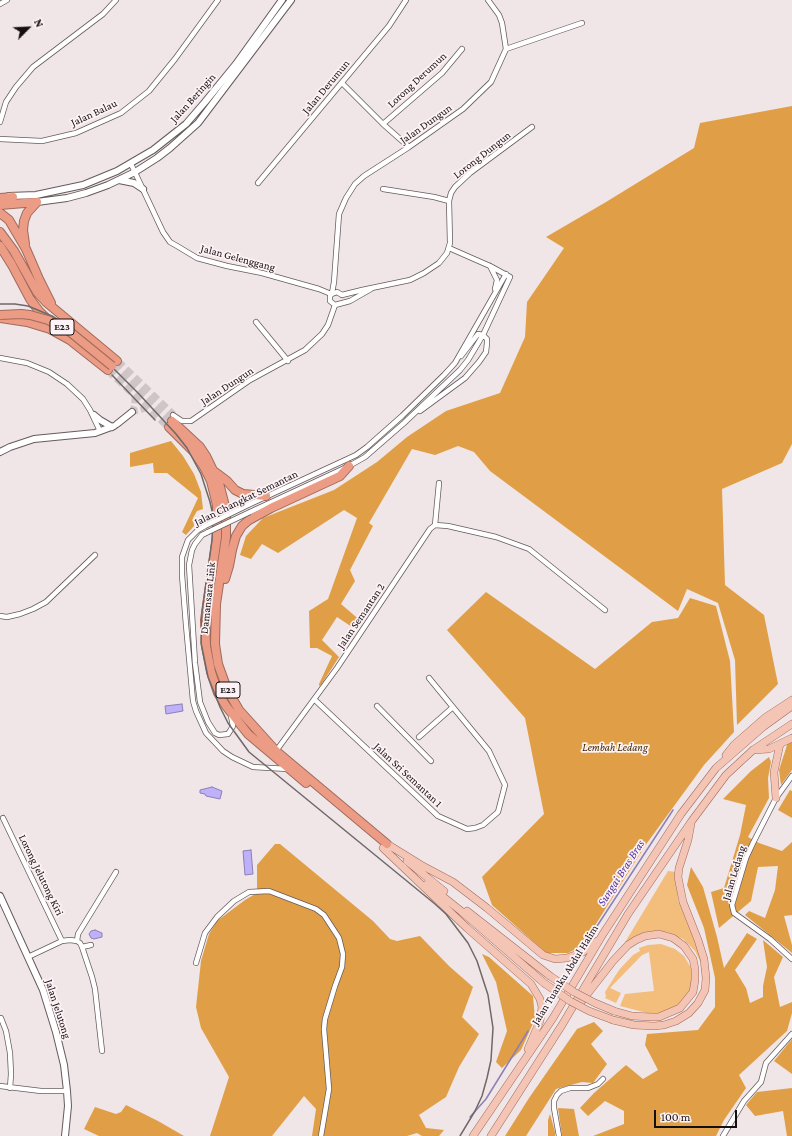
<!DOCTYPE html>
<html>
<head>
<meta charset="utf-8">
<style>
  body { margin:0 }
  #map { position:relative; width:792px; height:1136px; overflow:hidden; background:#f0e5e7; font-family:"Crimson Pro",serif }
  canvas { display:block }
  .north { position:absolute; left:8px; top:8px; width:40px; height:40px; -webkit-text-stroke:3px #fdf2f5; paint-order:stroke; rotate:66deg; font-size:11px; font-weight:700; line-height:16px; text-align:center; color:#141011 }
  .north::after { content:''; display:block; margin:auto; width:14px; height:18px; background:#141011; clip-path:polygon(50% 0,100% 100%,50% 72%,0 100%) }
  .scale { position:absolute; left:654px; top:1110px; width:83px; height:18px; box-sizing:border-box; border:2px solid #141011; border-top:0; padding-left:5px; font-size:12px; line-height:14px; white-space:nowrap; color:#141011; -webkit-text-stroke:3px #fdf2f5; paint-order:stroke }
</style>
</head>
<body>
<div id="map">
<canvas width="792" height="1136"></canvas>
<div class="north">N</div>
<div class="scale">100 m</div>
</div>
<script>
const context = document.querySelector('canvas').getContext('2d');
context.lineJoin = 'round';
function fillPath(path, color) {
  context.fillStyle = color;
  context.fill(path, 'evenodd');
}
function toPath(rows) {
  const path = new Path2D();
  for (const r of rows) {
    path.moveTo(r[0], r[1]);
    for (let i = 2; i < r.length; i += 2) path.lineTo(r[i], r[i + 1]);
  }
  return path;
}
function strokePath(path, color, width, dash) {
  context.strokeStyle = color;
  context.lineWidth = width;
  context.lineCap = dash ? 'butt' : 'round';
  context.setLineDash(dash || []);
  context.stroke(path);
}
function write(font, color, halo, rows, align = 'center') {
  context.font = font + ' "Crimson Pro",serif';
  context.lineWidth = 3.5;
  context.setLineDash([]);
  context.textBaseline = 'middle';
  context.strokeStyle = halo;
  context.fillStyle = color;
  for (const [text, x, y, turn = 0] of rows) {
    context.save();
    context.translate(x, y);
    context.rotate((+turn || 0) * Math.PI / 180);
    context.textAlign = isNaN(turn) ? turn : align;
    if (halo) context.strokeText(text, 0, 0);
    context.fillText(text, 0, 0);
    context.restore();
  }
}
const green = toPath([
  [668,871,676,872,678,900,701,957,701,963,695,951,683,939,667,932,653,932,637,936,624,944],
  [661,944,675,949,684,956,691,968,694,981,690,995,672,1014,655,1015,620,1006,625,994,654,991,649,952,642,955,610,988,621,993,616,1003,605,998,606,996,605,992,619,970,633,955,640,951,639,948,648,945]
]);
const forest = toPath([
  [792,106,792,444,782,463,722,489,725,585,764,615,778,684,737,725,735,660,718,603,687,589,678,611,490,471,474,452,458,446,435,455,412,449,369,523,373,526,350,570,355,581,341,604,362,622,355,629,337,617,322,640,339,657,321,685,319,686,319,684,332,656,317,648,310,648,309,611,328,599,357,518,344,510,278,553,262,544,251,559,240,555,246,536,263,518,334,490,377,462,407,437,446,411,500,393,525,337,527,302,564,248,546,237,606,202,694,148,700,123],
  [171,441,183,456,194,474,201,492,203,509,197,511,193,518,194,526,186,535,182,532,198,498,167,473,154,473,153,463,130,467,130,453],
  [486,592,595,669,652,622,678,618,690,598,716,606,730,661,734,732,704,765,647,843,582,946,568,953,546,953,492,905,482,877,544,814,525,718,447,630],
  [792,740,792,770,781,785,779,770,788,742],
  [769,757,771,762,768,778,769,798,748,837,759,843,782,851,792,842,792,915,784,916,792,945,792,953,745,915,749,911,765,918,775,890,778,866,758,867,751,901,719,928,711,892,724,888,740,835,746,805,723,799,751,771],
  [790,790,792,791,792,818,778,810],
  [275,844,280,844,373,921,390,939,397,941,420,936,449,966,473,987,462,1017,479,1034,459,1067,446,1097,419,1115,426,1128,444,1130,439,1136,422,1136,417,1133,407,1136,312,1136,316,1109,304,1096,272,1136,210,1136,229,1077,201,1028,196,1007,201,961,209,934,217,921,245,900,257,893,257,865],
  [691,867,703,887,717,937,724,968,747,933,757,939,735,970,746,988,750,1003,763,997,763,986,767,967,763,940,783,957,774,977,780,1007,792,1002,792,1013,787,1031,739,1075,746,1088,724,1120,716,1136,593,1136,624,1124,624,1111,605,1101,588,1116,580,1108,594,1093,626,1065,643,1079,658,1070,645,1045,647,1034,698,1030,715,1007,715,978,704,928,687,885],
  [482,954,489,957,533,996,535,1019,521,1050,502,1068,496,1062,507,1031,496,982],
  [594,1022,603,1031,591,1044,607,1064,593,1083,582,1082,556,1089,526,1136,505,1136,529,1098,577,1029],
  [792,1039,792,1074,774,1061],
  [792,1088,792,1136,787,1136,783,1111,755,1116,746,1105,757,1092],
  [126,1105,158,1121,184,1136,99,1136,84,1129,95,1107,116,1114,121,1112],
  [558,1108,574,1109,579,1136,562,1136],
  [550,1114,555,1132,555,1136,548,1136,548,1120]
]);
const water = toPath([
  [182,704,183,711,166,714,165,706,182,704],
  [212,787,222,791,220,799,206,796,205,794,200,793,200,790,212,787],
  [251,850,253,874,245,875,243,851,251,850],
  [95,930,102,933,102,937,94,939,91,938,89,934,91,931,95,930]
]);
const stream = toPath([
  [584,946,673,810],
  [470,1117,486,1099,528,1031]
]);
const secondaryTunnel = toPath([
  [132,412,134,406,135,395],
  [132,412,148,408]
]);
const highwayTunnel = toPath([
  [117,361,173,415],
  [112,366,172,421],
  [108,370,169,427]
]);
const street = toPath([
  [488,0,499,15,502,23,506,49],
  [0,4,7,0],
  [342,83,383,124,409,147],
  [0,122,6,102,16,87,33,67,103,14,116,0],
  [383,124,442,73,462,49],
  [0,139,42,141,76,133,121,113,149,91,175,59,218,0],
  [131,164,163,232,170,242,177,246,197,258,227,266,262,273,319,289,331,294],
  [258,183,389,26,406,0],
  [383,189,434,197,449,201],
  [490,266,497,280,495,289],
  [332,293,334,282,339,214,346,198,355,184,364,176,409,147,463,109,491,82,506,49,582,23],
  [342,295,362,290,410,280,424,273,439,263,447,253,450,243,449,201,451,193,455,187,470,173,532,127],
  [335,305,350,301,371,289],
  [335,305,330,301,330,296,332,294,337,292,342,295],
  [256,322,288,361],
  [0,358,27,363,49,372,67,384,83,399,90,410,100,431],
  [420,411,465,378,479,362,486,352,487,343,487,339,483,335,478,334,461,356],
  [173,415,182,421,191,421,250,380,305,350,322,334,328,325,335,305],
  [248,505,356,455,367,447,402,416,444,375,455,363,506,274],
  [250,512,349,466,365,457,404,423,460,370,468,360,483,335,510,277,490,266,449,248],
  [435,525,448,526,496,537,529,549,605,610],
  [205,526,198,530,188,540,182,557,182,575,186,625,193,701,196,711,206,733,223,751,232,757,253,767,288,769],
  [208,532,202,535,195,544,192,550,189,565,195,663,200,702,208,722,215,733,219,735,228,734,230,731,233,726,231,716],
  [0,616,7,617,20,614,33,609,46,602,95,555],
  [315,700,438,816,467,829,475,828,483,825,498,812,505,785,489,751,429,678],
  [377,706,431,761],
  [419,737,453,707],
  [276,751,337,668,430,529,435,525,439,483],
  [792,776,776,798,753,843,746,858,732,905,734,913,770,939,792,959],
  [3,818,62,941],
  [77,941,80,943,82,947,92,977,95,989,102,1051],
  [77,941,78,934,116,872],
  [82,947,91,945],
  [28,957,62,941,70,940,77,941],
  [196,963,205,933,217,917,234,901,249,892,269,891,316,909,324,915,339,938,343,954,342,967,335,986,325,1019,324,1029,329,1089,321,1136],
  [1,1018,6,1031,10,1053,11,1074,10,1088],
  [0,1086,41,1091,67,1091],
  [559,1136,554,1108,554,1101,557,1095,561,1091,570,1088,588,1088,598,1084,603,1079],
  [723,1136,744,1101,761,1082,766,1063,792,1034]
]);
const secondary = toPath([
  [119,180,134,183,143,189],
  [9,196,36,195,83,185,117,171,153,150,186,124,205,102,236,64,282,0],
  [37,202,67,198,86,193,108,185,135,172,157,158,170,148,198,123,291,0],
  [94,415,100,420,112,427],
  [117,424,132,412],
  [0,452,10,447,34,439,95,433,114,426],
  [0,896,43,990,56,1032,64,1065,67,1091,68,1106,65,1136]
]);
const primary = toPath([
  [753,750,769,749,792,738],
  [726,755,734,745,766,717,792,700],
  [776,798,774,772,780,744],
  [387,844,421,865,453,882,487,908,543,955,555,959,567,958,583,952,597,941],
  [383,848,467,928,531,984,540,999,542,1007,540,1021,528,1049],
  [407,861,444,891],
  [427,884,461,911,544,983],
  [467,911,550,976],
  [581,1002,613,961,628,945,636,940,645,936,659,934,673,938,684,946,693,959,695,969,695,980,693,992,680,1008,659,1017,652,1017,632,1016,614,1011],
  [613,1020,634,1025,654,1026,664,1025,676,1021,689,1013,698,1003,705,990,706,978,704,959,698,940,683,902,678,877,679,868,688,840,691,824],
  [473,1136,553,1018,603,934,681,814,716,768,763,727,792,706],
  [491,1136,562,1025,628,914,691,822,726,775,753,750,792,724]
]);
const highway = toPath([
  [0,198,13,197],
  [0,205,37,202],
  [0,213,9,220,26,249,39,279,51,303],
  [0,232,14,251,37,292,46,302,117,361],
  [25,244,23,230,24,221,27,213,37,202],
  [0,246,12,265,30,299,39,311,50,322],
  [0,318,27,322,50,329,70,340,108,370],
  [172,421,200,447,206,456,219,483,226,510,226,537,216,604,215,644,218,664,227,689,239,710,276,751,387,844],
  [169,427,194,452,204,467,211,481,217,505,217,537,205,620,206,646,211,672,218,693,226,706,248,734,306,783],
  [215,472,227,481,235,490,243,494,266,496],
  [225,579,229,566,232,550,236,536,242,526,249,520,271,508,340,476,349,466]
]);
const rail = toPath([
  [0,304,15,304,28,306,52,316,71,328,82,337,139,394,176,434,187,448,201,474,210,502,213,515,212,540,202,612,201,643,208,677,220,707,228,723,249,752,435,904,446,914,468,943,477,961,488,995,493,1028,491,1060,487,1078,482,1096,475,1111,460,1136],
  [112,375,155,420]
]);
const streetBridge = toPath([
  [205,526,248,505],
  [208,532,250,512]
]);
const primaryBridge = toPath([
  [550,976,574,992,595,1003,614,1011],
  [544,983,570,1001,589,1011,613,1020]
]);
const highwayBridge = toPath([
  [0,315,21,314,30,315,48,320,69,331,112,366]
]);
const shields = [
  [62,327,24],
  [228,690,24]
];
const shieldNames = [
  ["E23",62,327],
  ["E23",228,690]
];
const streetNames = [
  ["Lorong Derumun",417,80,-43],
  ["Jalan Derumun",326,87,-50],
  ["Jalan Beringin",193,98,-48],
  ["Jalan Balau",94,113,-25],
  ["Jalan Dungun",426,124,-35],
  ["Lorong Dungun",482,155,-38],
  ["Jalan Gelenggang",238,258,15],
  ["Jalan Dungun",227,386,-33],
  ["Jalan Changkat Semantan",246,498,-26],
  ["Damansara Link",208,598,-84],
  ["Jalan Semantan 2",361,616,-56],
  ["Jalan Sri Semantan 1",408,775,43],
  ["Jalan Ledang",734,873,-73],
  ["Lorong Jelutong Kiri",41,875,64],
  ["Jalan Tuanku Abdul Halim",565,975,-58],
  ["Jalan Jelutong",58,1009,72]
];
const parkNames = [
  ["Lembah Ledang",615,748]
];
const waterNames = [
  ["Sungai Bras Bras",621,873,-57]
];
fillPath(green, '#f3bd7b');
fillPath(forest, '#e09f46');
fillPath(water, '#beb0f9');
strokePath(water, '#8b80b3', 1);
strokePath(stream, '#8b80b3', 1.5);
strokePath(secondaryTunnel, '#cfc5c7', 6, [6, 3]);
strokePath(highwayTunnel, '#cfc5c7', 8, [8, 4]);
strokePath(street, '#655b5d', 6);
strokePath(secondary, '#655b5d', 8);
strokePath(primary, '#a06b5c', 8);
strokePath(highway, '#a06b5c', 10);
strokePath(street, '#fff', 4.5);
strokePath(secondary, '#fff', 6);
strokePath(primary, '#f4c4b5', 7);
strokePath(highway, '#ec9c84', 8);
strokePath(rail, '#6e6869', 1.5);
strokePath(streetBridge, '#655b5d', 6, []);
strokePath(primaryBridge, '#a06b5c', 8, []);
strokePath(highwayBridge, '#a06b5c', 10, []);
strokePath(streetBridge, '#fff', 4.5);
strokePath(primaryBridge, '#f4c4b5', 7);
strokePath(highwayBridge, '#ec9c84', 8);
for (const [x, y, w] of shields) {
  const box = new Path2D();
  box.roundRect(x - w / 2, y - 8, w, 16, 3);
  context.fillStyle = '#fdf2f5';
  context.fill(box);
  strokePath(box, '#141011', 1);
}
write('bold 10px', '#141011', null, shieldNames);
write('11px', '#141011', '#fdf2f5', streetNames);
write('italic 11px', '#412801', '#fdf2f5', parkNames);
write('italic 12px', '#523299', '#fdf2f5', waterNames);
</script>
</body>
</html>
